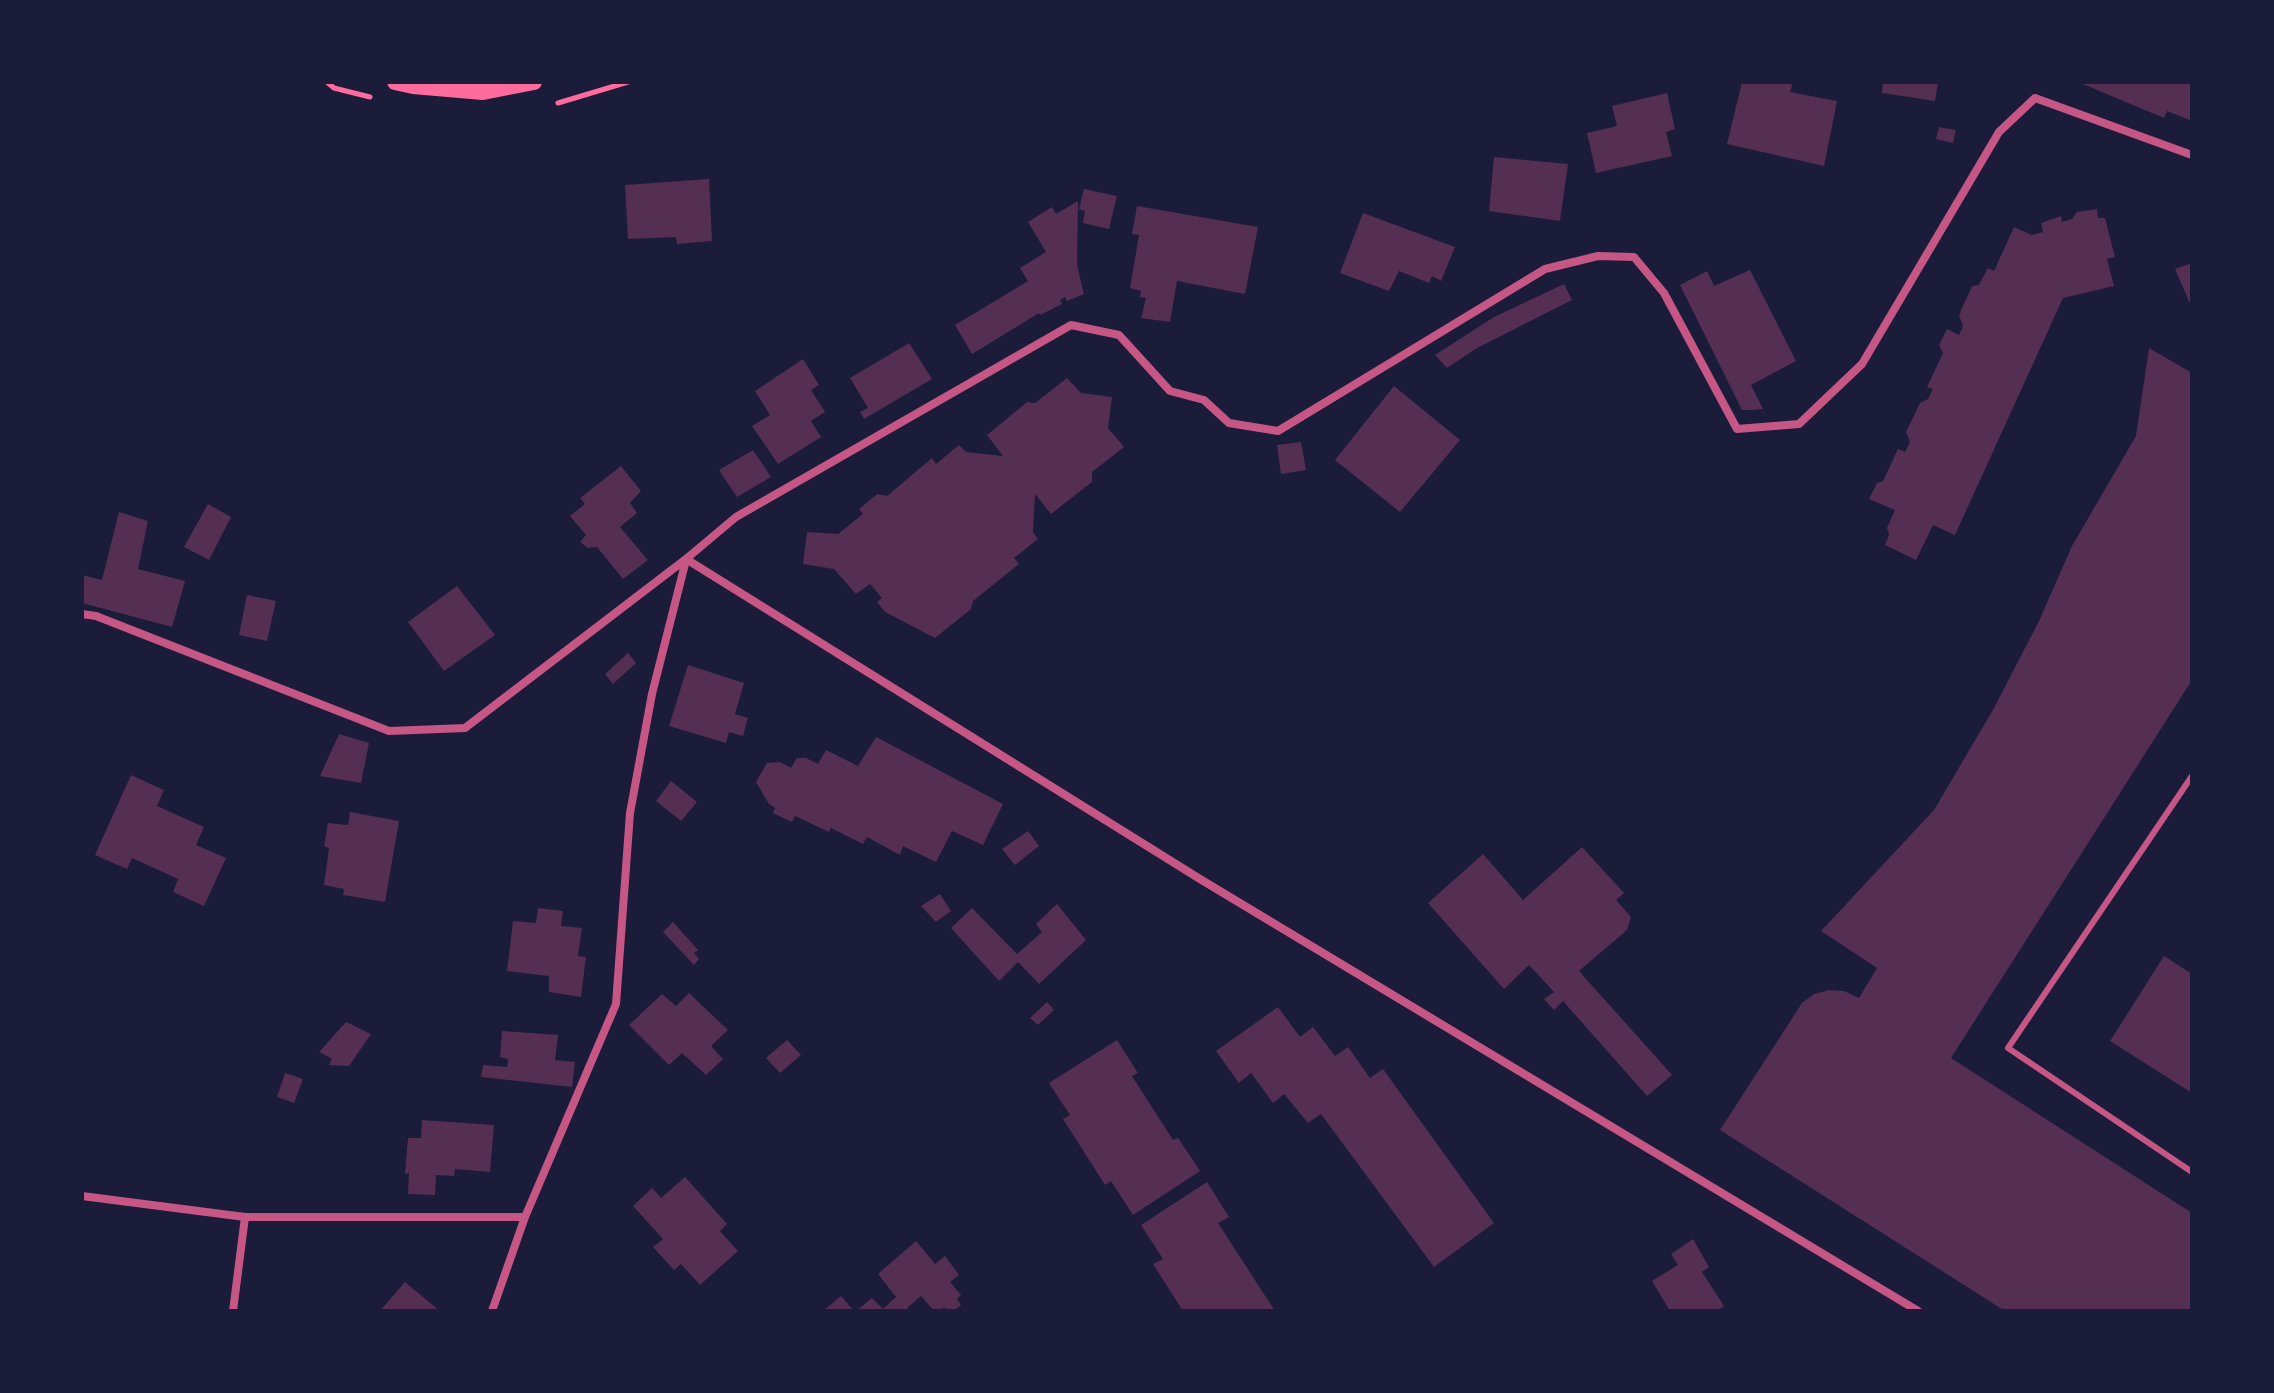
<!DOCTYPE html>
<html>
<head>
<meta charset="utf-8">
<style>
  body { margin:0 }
  #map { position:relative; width:2274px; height:1393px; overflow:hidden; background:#1b1b3a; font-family:"Public Sans",sans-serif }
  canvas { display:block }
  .frame { position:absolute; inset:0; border:84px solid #1b1b3a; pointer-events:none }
</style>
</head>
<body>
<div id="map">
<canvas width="2274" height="1393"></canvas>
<div class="frame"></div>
</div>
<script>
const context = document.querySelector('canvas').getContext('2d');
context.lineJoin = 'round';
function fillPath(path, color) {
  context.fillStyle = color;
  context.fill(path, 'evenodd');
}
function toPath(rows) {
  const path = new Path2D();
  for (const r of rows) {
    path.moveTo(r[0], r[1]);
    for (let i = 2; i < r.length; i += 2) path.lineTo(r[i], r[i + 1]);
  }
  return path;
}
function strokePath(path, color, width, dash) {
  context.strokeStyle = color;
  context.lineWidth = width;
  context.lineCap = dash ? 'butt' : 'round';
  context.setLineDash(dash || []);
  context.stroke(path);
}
const building = toPath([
  [1742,82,1793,82,1790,92,1837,101,1824,166,1727,144],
  [1883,82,1938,82,1935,101,1882,93],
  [2078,82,2192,82,2192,121,2167,111,2164,118],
  [1667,93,1675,129,1666,132,1672,156,1596,173,1587,133,1617,126,1612,106],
  [1939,127,1956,130,1953,143,1936,139],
  [1494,157,1568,164,1560,221,1489,211],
  [709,179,712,241,677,244,676,237,628,239,625,185],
  [1084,189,1117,196,1109,229,1083,223,1085,211,1079,209],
  [1078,201,1077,265,1084,294,1067,301,1065,297,1060,300,1062,304,1040,315,1039,313,972,354,955,325,1028,281,1020,268,1046,252,1028,222,1052,207,1056,214],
  [1137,206,1258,227,1245,294,1177,281,1170,322,1141,318,1146,298,1140,297,1141,291,1130,288,1139,235,1132,234],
  [2097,209,2098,218,2105,218,2115,257,2107,259,2114,286,2063,298,1955,535,1933,525,1916,560,1885,545,1889,535,1887,528,1895,510,1869,499,1877,483,1883,481,1898,449,1905,452,1910,442,1906,432,1920,403,1928,399,1933,389,1927,387,1943,353,1939,345,1947,329,1959,335,1963,326,1959,315,1972,286,1979,285,1988,268,1994,271,2014,227,2032,235,2043,232,2041,223,2061,216,2062,222,2072,219,2077,212],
  [1363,213,1455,247,1441,281,1432,276,1429,283,1399,271,1389,291,1340,273],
  [2192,263,2192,308,2175,269],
  [1750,270,1796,361,1751,385,1763,409,1753,410,1742,410,1680,285,1707,271,1714,286],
  [1564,284,1572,300,1477,348,1447,368,1435,355,1494,317],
  [909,343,932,379,864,419,860,412,868,408,850,378],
  [2149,348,2192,373,2192,680,1951,1058,2192,1213,2192,1311,2005,1311,1720,1130,1802,1003,1814,994,1829,990,1844,991,1859,998,1877,968,1821,931,1934,810,1994,708,2039,621,2072,546,2136,436],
  [803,359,819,385,811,390,825,412,811,421,821,437,778,464,752,426,770,415,755,391],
  [1067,378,1081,393,1112,397,1108,428,1124,447,1092,472,1092,482,1051,514,1035,494,1033,532,1038,539,1014,558,1019,564,973,601,971,609,935,638,885,612,877,602,882,598,870,584,856,594,834,569,803,564,807,532,838,534,863,514,859,509,877,494,887,496,932,458,936,464,959,445,966,452,1003,456,987,435,1027,402,1035,403],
  [1394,386,1460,440,1400,512,1335,460],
  [1301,442,1306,470,1281,474,1277,445],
  [753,450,771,477,737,497,719,470],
  [621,466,641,491,630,503,637,513,620,527,648,560,623,579,597,547,588,548,580,542,586,535,570,516,585,504,580,498],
  [208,504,231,517,209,560,184,547],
  [119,512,148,521,138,569,185,581,172,627,82,603,82,575,102,580],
  [457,586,495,635,444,671,408,622],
  [247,595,276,601,267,641,239,635],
  [628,653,636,663,613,684,605,674],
  [688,665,744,683,735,714,748,718,743,736,729,732,726,743,669,726],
  [339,734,369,743,361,783,320,776],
  [876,737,1003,804,983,845,952,831,936,862,903,846,900,855,867,837,863,844,831,828,829,832,795,816,792,822,773,813,775,808,769,804,756,782,767,763,780,762,791,768,797,758,806,758,818,764,826,750,858,766],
  [131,775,164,790,157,806,204,827,196,845,226,858,204,906,173,892,178,879,132,858,127,869,95,855],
  [671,781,697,802,681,821,656,801],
  [350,812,399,821,385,902,343,895,344,889,324,885,329,848,324,846,328,823,348,825],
  [1028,831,1039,846,1015,865,1002,849],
  [1582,847,1624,893,1616,900,1631,917,1627,930,1579,971,1672,1075,1647,1096,1563,1001,1554,1010,1544,999,1554,992,1529,965,1504,989,1428,903,1483,854,1523,900],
  [940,894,951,911,936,922,921,906],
  [1057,904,1086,940,1039,984,1018,962,999,981,951,928,972,908,1017,954,1042,932,1036,924],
  [538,908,563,911,561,926,582,928,578,956,586,957,581,997,549,992,549,976,507,971,513,921,536,923],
  [673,922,698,950,694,953,699,959,694,965,663,932],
  [2164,956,2192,974,2192,1093,2110,1041],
  [689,993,728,1030,711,1046,723,1059,706,1075,682,1053,669,1065,629,1025,662,994,676,1006],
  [1047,1002,1054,1010,1038,1025,1030,1018],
  [1278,1007,1300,1037,1313,1027,1335,1056,1348,1047,1370,1078,1383,1069,1494,1223,1434,1267,1321,1114,1308,1123,1284,1094,1273,1103,1251,1073,1239,1083,1216,1051],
  [346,1022,371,1034,349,1066,329,1065,332,1059,319,1052],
  [502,1031,558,1035,555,1060,575,1062,572,1087,481,1077,483,1065,507,1067,508,1059,500,1057],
  [787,1040,801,1055,780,1073,766,1058],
  [1117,1040,1138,1073,1132,1076,1173,1140,1178,1138,1200,1171,1133,1215,1111,1181,1105,1185,1063,1119,1070,1115,1049,1083],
  [285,1073,303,1079,294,1103,277,1097],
  [422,1120,494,1125,490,1172,455,1169,454,1176,436,1175,435,1195,408,1194,409,1173,405,1174,408,1138,421,1138],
  [685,1177,727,1224,720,1231,738,1251,700,1285,681,1264,674,1270,653,1247,663,1239,633,1206,652,1188,661,1198],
  [1207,1182,1229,1217,1218,1223,1275,1311,1183,1311,1153,1264,1163,1259,1141,1225],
  [1693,1239,1709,1267,1702,1272,1724,1306,1717,1311,1670,1311,1652,1281,1678,1265,1671,1254],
  [916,1241,935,1264,945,1256,959,1275,950,1282,961,1295,957,1299,961,1305,953,1311,944,1308,934,1311,921,1296,907,1308,909,1311,856,1311,872,1298,883,1309,896,1297,878,1274],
  [405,1282,440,1311,380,1311],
  [841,1296,854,1311,823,1311]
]);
const path = toPath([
  [327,82,334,88,370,97],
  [558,103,628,82]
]);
const service = toPath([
  [2192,776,2008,1048,2192,1172]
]);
const minor = toPath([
  [686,559,1200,879,1918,1311],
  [82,614,96,616,389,731,465,728,686,559,736,517,1071,325,1119,335,1170,391,1204,400,1229,423,1278,431,1545,269,1598,256,1634,257,1664,293,1737,429,1799,424,1862,364,1999,132,2035,98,2192,155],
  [82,1196,245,1217,525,1217],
  [233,1311,245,1217],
  [492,1311,525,1217,616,1004,630,813,652,694,686,560]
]);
const secondary = toPath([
  [395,82,413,86,483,92,534,82]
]);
fillPath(building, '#542f53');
strokePath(path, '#ff6b9d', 5);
strokePath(service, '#c65784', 6);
strokePath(minor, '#c65784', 8);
strokePath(secondary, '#ff6b9d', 16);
</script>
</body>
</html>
